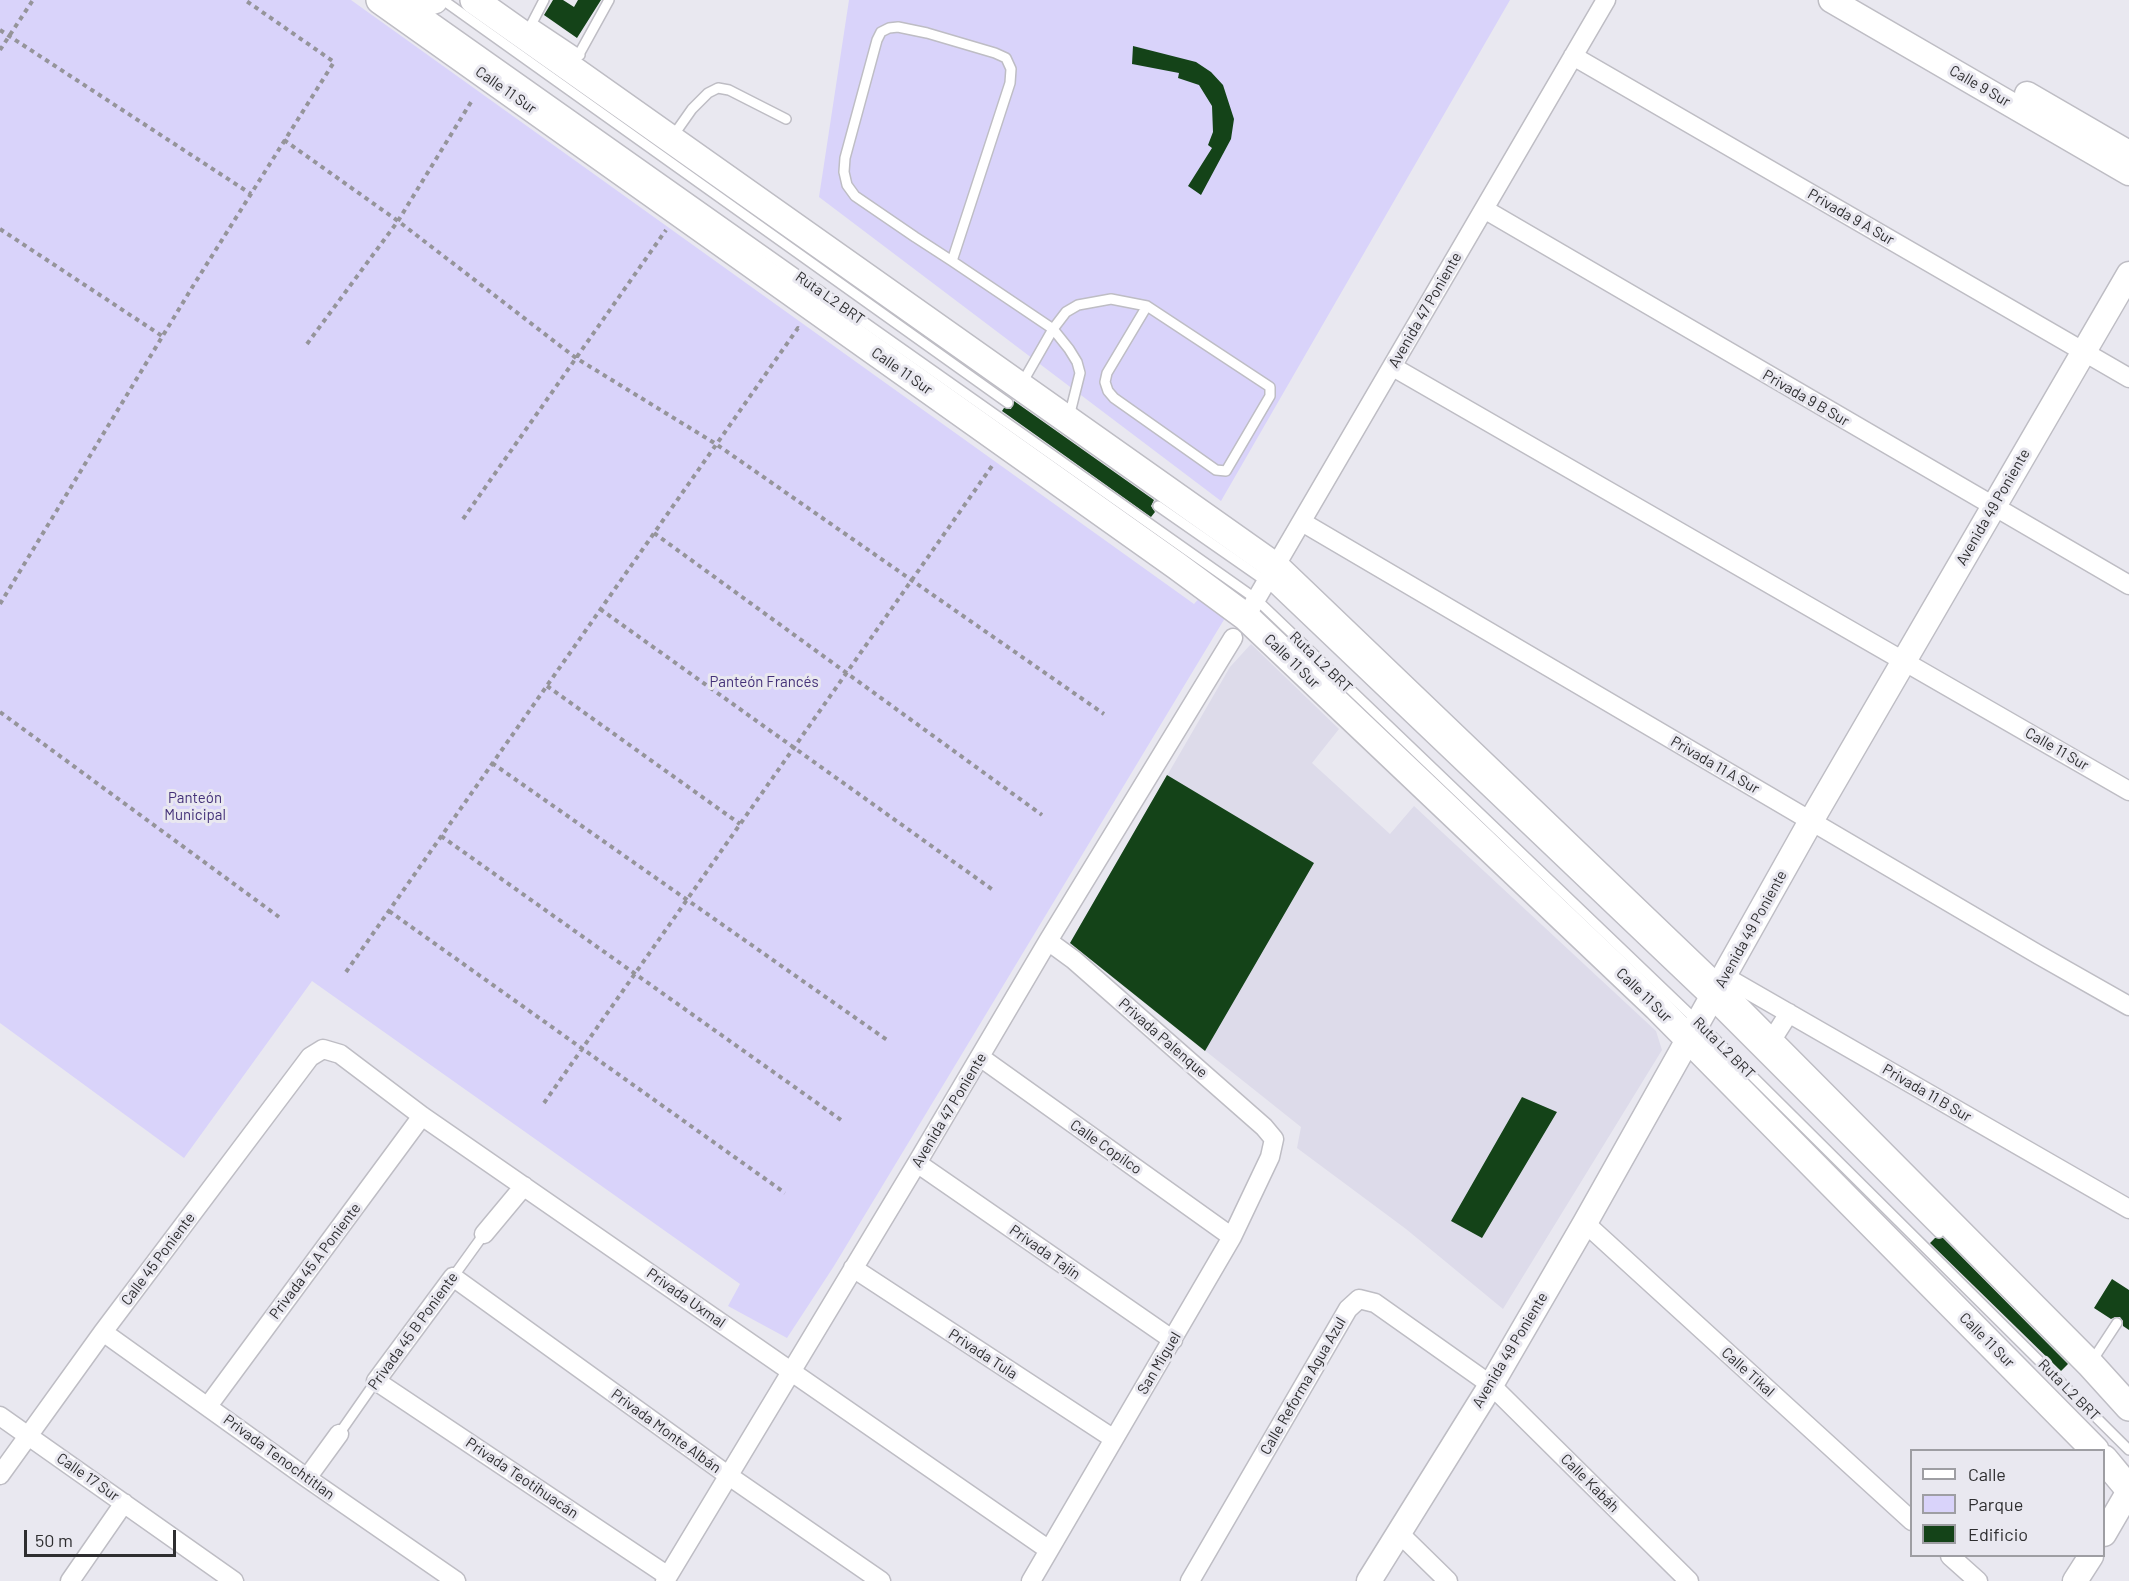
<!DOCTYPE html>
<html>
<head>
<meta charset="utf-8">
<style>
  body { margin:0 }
  #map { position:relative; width:2129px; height:1581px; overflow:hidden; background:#e9e8f0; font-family:Barlow,sans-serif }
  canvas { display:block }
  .legend { position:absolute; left:1910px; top:1449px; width:195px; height:108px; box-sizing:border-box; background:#e9e8f0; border:2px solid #9e9ea3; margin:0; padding:8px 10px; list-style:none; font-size:18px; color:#2e2e30 }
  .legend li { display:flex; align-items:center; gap:12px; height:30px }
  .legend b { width:30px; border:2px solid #9e9ea3 }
  .scale { position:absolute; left:24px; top:1530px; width:152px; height:27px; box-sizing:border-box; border:3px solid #2e2e30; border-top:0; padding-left:8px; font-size:18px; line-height:21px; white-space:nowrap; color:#2e2e30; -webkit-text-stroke:4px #e9e8f0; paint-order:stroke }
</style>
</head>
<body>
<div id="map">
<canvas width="2129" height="1581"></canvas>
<ul class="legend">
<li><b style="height:8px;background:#fff"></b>Calle</li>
<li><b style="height:16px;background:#d9d3fa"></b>Parque</li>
<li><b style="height:16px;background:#144318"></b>Edificio</li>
</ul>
<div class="scale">50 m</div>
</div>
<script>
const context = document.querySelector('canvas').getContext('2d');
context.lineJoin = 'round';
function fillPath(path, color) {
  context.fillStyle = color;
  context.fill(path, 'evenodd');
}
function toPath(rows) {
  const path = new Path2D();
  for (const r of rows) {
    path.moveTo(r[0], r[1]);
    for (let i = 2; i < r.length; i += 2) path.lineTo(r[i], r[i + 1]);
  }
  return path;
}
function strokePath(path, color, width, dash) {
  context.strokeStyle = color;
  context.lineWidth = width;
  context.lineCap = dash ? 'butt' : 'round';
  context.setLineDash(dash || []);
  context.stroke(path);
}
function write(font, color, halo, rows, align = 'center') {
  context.font = font + ' Barlow,sans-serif';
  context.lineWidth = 6;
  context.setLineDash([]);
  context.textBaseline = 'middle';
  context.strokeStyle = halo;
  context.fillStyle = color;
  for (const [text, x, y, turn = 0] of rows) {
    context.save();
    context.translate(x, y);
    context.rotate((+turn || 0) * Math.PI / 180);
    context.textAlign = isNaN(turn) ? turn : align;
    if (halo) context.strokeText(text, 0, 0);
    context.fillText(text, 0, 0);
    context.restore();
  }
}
const built = toPath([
  [1251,644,1339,729,1312,763,1390,834,1414,806,1656,1031,1662,1050,1503,1309,1406,1229,1297,1148,1301,1127,1070,943,1230,667]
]);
const green = toPath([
  [0,0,351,0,1194,604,1203,594,1222,609,1225,618,834,1266,787,1338,728,1306,740,1284,312,981,184,1158,0,1023],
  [849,0,1510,0,1221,501,819,197]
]);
const building = toPath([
  [553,0,563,0,574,7,578,0,601,0,577,38,544,15],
  [1133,46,1196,62,1211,72,1223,85,1234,119,1231,139,1201,195,1188,186,1212,148,1208,145,1213,132,1212,106,1199,85,1178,78,1179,73,1132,64],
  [1014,401,1154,500,1151,506,1155,512,1151,517,1002,411,1004,408,1011,409],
  [1167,775,1314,863,1205,1051,1070,943],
  [1522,1097,1557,1112,1482,1238,1451,1221],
  [1935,1238,1943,1238,2068,1364,2061,1371,1930,1243],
  [2112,1279,2129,1290,2129,1330,2123,1326,2123,1321,2120,1317,2115,1317,2111,1319,2094,1308]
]);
const path = toPath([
  [0,30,251,194],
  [0,50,33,0],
  [284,140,398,221,576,358,716,444,1104,714],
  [0,229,162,336],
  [307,344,398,221,471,102],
  [463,519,666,230],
  [654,533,1042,815],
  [0,604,193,286,334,62,245,0],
  [600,609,993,890],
  [547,686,740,824],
  [0,712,279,917],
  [492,763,887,1040],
  [441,836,841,1120],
  [389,911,785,1193],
  [346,972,798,328,802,330],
  [544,1103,992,466]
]);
const lane = toPath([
  [443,0,1008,403],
  [421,9,1256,599,1698,1022,2129,1450],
  [532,23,580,55],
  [530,27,544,0],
  [572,67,609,0],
  [673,136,692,109,708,93,718,88,729,90,786,119],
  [952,261,1010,83,1011,69,1006,58,995,53,927,33,898,27,889,28,881,32,877,40,845,158,844,172,847,185,855,196,915,237,952,261,1053,329,1069,349,1077,362,1080,373,1069,417],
  [1021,385,1053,329,1066,312,1078,305,1111,299,1147,306,1270,387,1270,396,1226,471,1216,470,1114,398,1108,391,1105,382,1107,373,1147,306],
  [1158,506,1267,582,1709,1003,1939,1233],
  [453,1277,484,1234],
  [2092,1361,2117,1323],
  [339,1434,376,1381]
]);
const street = toPath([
  [1573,56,2129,378],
  [1484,209,2129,585],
  [1393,367,2129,791],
  [1302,522,2039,955,2129,1006],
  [1244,620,1606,0],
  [1724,976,2129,1209],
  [1770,1043,1789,1013],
  [980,1057,1232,1237],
  [917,1163,1173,1340],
  [1585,1223,1912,1521],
  [484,1234,524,1186],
  [853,1268,1114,1439],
  [103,1332,307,1478,456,1581],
  [208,1406,422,1116],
  [0,1416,234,1581],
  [0,1475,103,1332,310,1057,323,1049,340,1054,422,1116,1049,1550],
  [307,1478,339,1434],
  [1399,1533,1448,1581],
  [1950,1556,1978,1581],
  [668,1576,376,1381,453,1277,729,1476,881,1581],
  [70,1581,124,1503],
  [665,1581,917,1163,1048,941,1233,638],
  [1031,1581,1232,1237,1270,1157,1274,1139,1264,1127,1074,960,1048,941],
  [1190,1581,1348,1309,1359,1299,1375,1303,1491,1385,1689,1581]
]);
const secondary = toPath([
  [1831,0,2129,173],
  [2027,94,2129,153],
  [2104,1534,2129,1491],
  [1369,1581,1491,1385,1585,1223,1811,821,2129,274],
  [2075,1581,2091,1556]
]);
const primary = toPath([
  [380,0,1177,566,1246,617,1657,1007,2095,1450],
  [474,0,1276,567,1717,989,2090,1364,2129,1407],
  [397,12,434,0],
  [2104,1459,2129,1489]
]);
const streetNames = [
  ["Calle 9 Sur",1980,86,30],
  ["Calle 11 Sur",506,90,35],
  ["Privada 9 A Sur",1851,217,30],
  ["Ruta L2 BRT",830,298,35],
  ["Avenida 47 Poniente",1425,310,-60],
  ["Calle 11 Sur",902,371,35],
  ["Privada 9 B Sur",1806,398,30],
  ["Avenida 49 Poniente",1993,507,-60],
  ["Calle 11 Sur",1292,661,44],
  ["Ruta L2 BRT",1321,662,44],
  ["Calle 11 Sur",2057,749,30],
  ["Privada 11 A Sur",1715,765,30],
  ["Avenida 49 Poniente",1751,929,-61],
  ["Calle 11 Sur",1644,995,44],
  ["Privada Palenque",1163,1038,41],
  ["Ruta L2 BRT",1724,1048,45],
  ["Privada 11 B Sur",1927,1093,30],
  ["Avenida 47 Poniente",949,1110,-59],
  ["Calle Copilco",1106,1147,35],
  ["Privada Tajín",1045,1252,35],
  ["Calle 45 Poniente",158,1259,-53],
  ["Privada 45 A Poniente",315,1261,-53],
  ["Privada Uxmal",686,1298,35],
  ["Privada 45 B Poniente",413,1331,-54],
  ["Calle 11 Sur",1987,1340,45],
  ["Avenida 49 Poniente",1510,1350,-59],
  ["Privada Tula",983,1354,33],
  ["San Miguel",1159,1363,-59],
  ["Calle Tikal",1748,1372,42],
  ["Calle Reforma Agua Azul",1303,1386,-60],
  ["Ruta L2 BRT",2069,1390,45],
  ["Privada Monte Albán",666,1431,36],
  ["Privada Tenochtitlan",279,1457,36],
  ["Calle 17 Sur",88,1477,35],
  ["Privada Teotihuacán",522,1478,34],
  ["Calle Kabáh",1590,1483,45]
];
const parkNames = [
  ["Panteón Francés",764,682],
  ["Panteón",195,798],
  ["Municipal",195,815]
];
fillPath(built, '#dddbea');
fillPath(green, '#d9d3fa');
fillPath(building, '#144318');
strokePath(lane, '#bebdc4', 12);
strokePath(street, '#bebdc4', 21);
strokePath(secondary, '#bebdc4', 27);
strokePath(primary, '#bebdc4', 30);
strokePath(path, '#95949a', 4, [4.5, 4.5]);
strokePath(lane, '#fff', 9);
strokePath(street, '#fff', 18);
strokePath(secondary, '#fff', 24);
strokePath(primary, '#fff', 27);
write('15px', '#2e2e30', '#e9e8f0', streetNames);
write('15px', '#443178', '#e9e8f0', parkNames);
</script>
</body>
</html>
